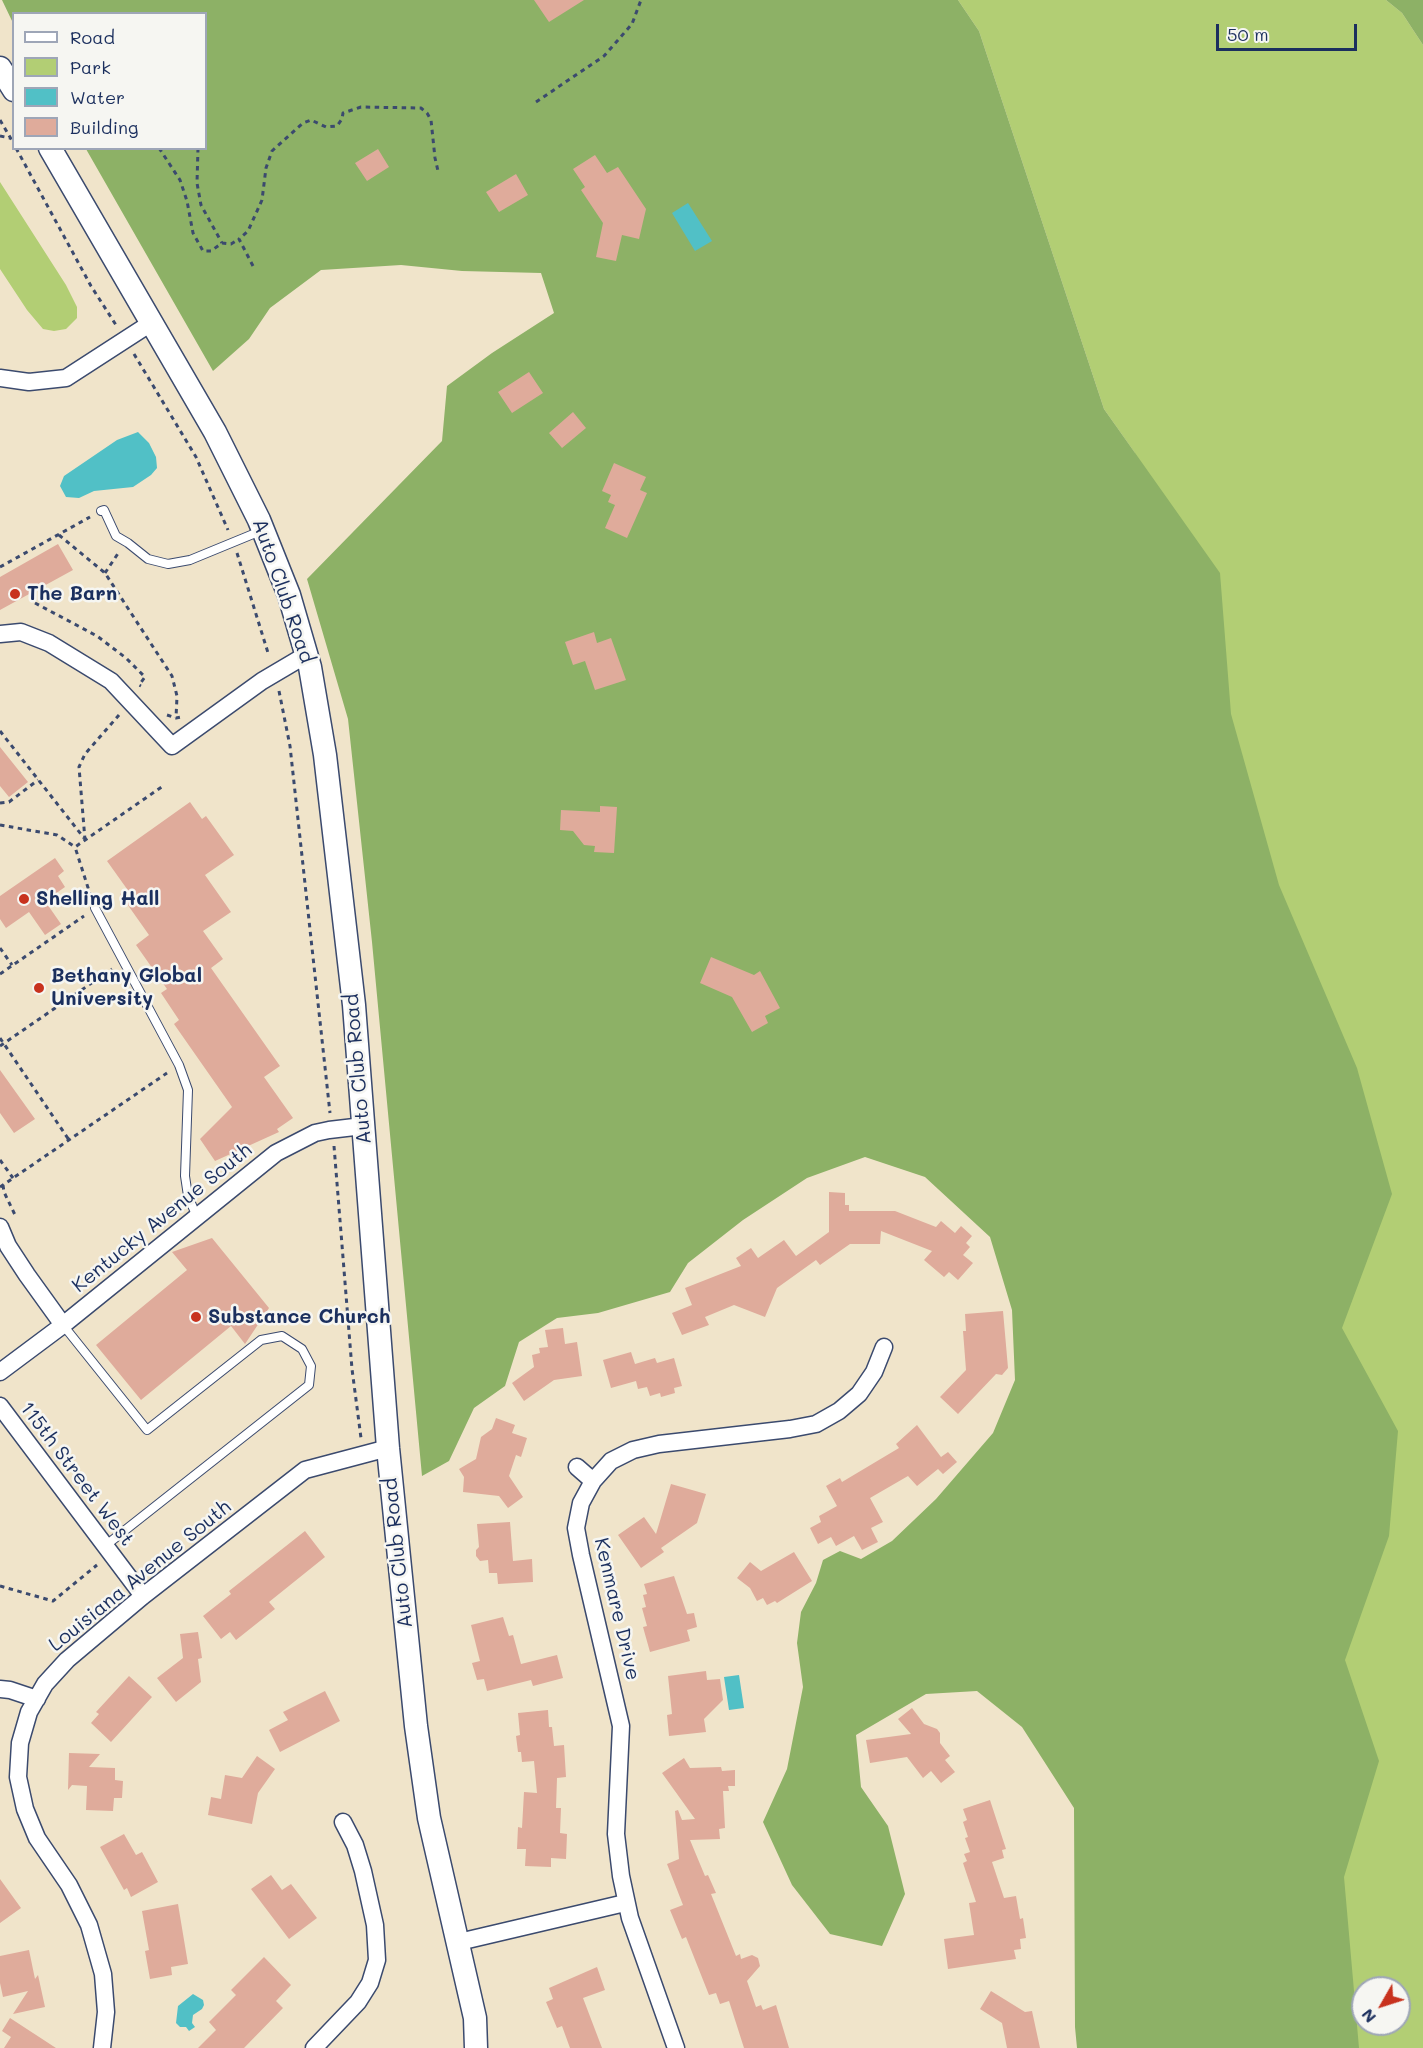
<!DOCTYPE html>
<html>
<head>
<meta charset="utf-8">
<style>
  body { margin:0 }
  #map { position:relative; width:1423px; height:2048px; overflow:hidden; background:#f0e4ca; font-family:Mali,sans-serif }
  canvas { display:block }
  .legend { position:absolute; left:12px; top:12px; width:195px; height:138px; box-sizing:border-box; background:#f6f6f2; border:2px solid #9ea6b7; margin:0; padding:8px 10px; list-style:none; font-size:18px; color:#1b2f5e }
  .legend li { display:flex; align-items:center; gap:12px; height:30px }
  .legend b { width:30px; border:2px solid #9ea6b7 }
  .north { position:absolute; left:1351px; top:1976px; width:60px; height:60px; box-sizing:border-box; background:#f6f6f2; border:2px solid #9ea6b7; border-radius:50%; rotate:231deg; font-size:16px; font-weight:700; line-height:24px; text-align:center; color:#1b2f5e }
  .north::after { content:''; display:block; margin:auto; width:21px; height:27px; background:#c8321e; clip-path:polygon(50% 0,100% 100%,50% 72%,0 100%) }
  .scale { position:absolute; left:1216px; top:24px; width:141px; height:27px; box-sizing:border-box; border:3px solid #1b2f5e; border-top:0; padding-left:8px; font-size:18px; line-height:21px; white-space:nowrap; color:#1b2f5e; -webkit-text-stroke:4px #f6f6f2; paint-order:stroke }
</style>
</head>
<body>
<div id="map">
<canvas width="1423" height="2048"></canvas>
<ul class="legend">
<li><b style="height:8px;background:#fff"></b>Road</li>
<li><b style="height:16px;background:#b2ce74"></b>Park</li>
<li><b style="height:16px;background:#51c0c6"></b>Water</li>
<li><b style="height:16px;background:#dfab9b"></b>Building</li>
</ul>
<div class="north">N</div>
<div class="scale">50 m</div>
</div>
<script>
const context = document.querySelector('canvas').getContext('2d');
context.lineJoin = 'round';
function fillPath(path, color) {
  context.fillStyle = color;
  context.fill(path, 'evenodd');
}
function toPath(rows) {
  const path = new Path2D();
  for (const r of rows) {
    path.moveTo(r[0], r[1]);
    for (let i = 2; i < r.length; i += 2) path.lineTo(r[i], r[i + 1]);
  }
  return path;
}
function strokePath(path, color, width, dash) {
  context.strokeStyle = color;
  context.lineWidth = width;
  context.lineCap = dash ? 'butt' : 'round';
  context.setLineDash(dash || []);
  context.stroke(path);
}
function write(font, color, halo, rows, align = 'center') {
  context.font = font + ' Mali,sans-serif';
  context.lineWidth = 5;
  context.setLineDash([]);
  context.textBaseline = 'middle';
  context.strokeStyle = halo;
  context.fillStyle = color;
  for (const [text, x, y, turn = 0] of rows) {
    context.save();
    context.translate(x, y);
    context.rotate((+turn || 0) * Math.PI / 180);
    context.textAlign = isNaN(turn) ? turn : align;
    if (halo) context.strokeText(text, 0, 0);
    context.fillText(text, 0, 0);
    context.restore();
  }
}
const green = toPath([
  [958,0,1386,0,1402,13,1423,45,1423,2048,1169,2048,1135,453,1104,409,979,31],
  [1363,1988,1399,1988,1399,2024,1363,2024],
  [0,182,66,285,77,307,77,318,66,329,54,331,43,329,27,310,0,269]
]);
const forest = toPath([
  [2,0,958,0,979,31,1104,409,1220,573,1231,714,1279,885,1357,1068,1392,1194,1342,1328,1398,1431,1389,1536,1345,1660,1379,1761,1344,1877,1359,2048,1077,2048,1075,2027,1074,1808,1022,1727,977,1691,926,1694,856,1735,861,1787,888,1826,905,1894,882,1946,830,1934,792,1885,763,1822,787,1769,803,1687,797,1643,801,1612,816,1583,823,1560,840,1551,861,1559,892,1541,936,1499,993,1433,1015,1380,1012,1310,990,1237,925,1177,865,1157,807,1178,743,1220,688,1263,670,1292,598,1313,557,1318,519,1342,505,1386,474,1408,449,1461,422,1476,372,942,348,719,307,579,442,441,447,386,492,353,554,313,541,273,462,271,401,265,321,270,270,308,249,339,213,371,86,149,206,148,206,14,14,14,13,23],
  [1386,0,1423,0,1423,45,1402,13]
]);
const water = toPath([
  [688,203,712,241,695,251,672,213],
  [138,432,149,443,156,457,157,468,151,475,133,487,94,491,79,498,66,497,60,486,64,476,117,440],
  [739,1675,744,1708,729,1710,724,1677],
  [193,1994,203,2000,204,2005,202,2009,193,2015,192,2023,195,2027,189,2031,186,2027,180,2027,176,2023,178,2006]
]);
const building = toPath([
  [534,0,584,0,549,22],
  [378,149,389,167,367,181,355,163],
  [595,155,607,173,618,167,646,209,639,239,622,235,616,261,596,257,603,223,581,190,585,187,573,169],
  [516,174,528,195,499,212,486,192],
  [529,372,543,393,512,413,498,392],
  [573,412,586,428,562,448,549,433],
  [614,463,646,477,640,490,647,493,627,538,605,528,615,505,608,502,611,495,602,491],
  [58,544,73,570,0,610,0,577],
  [594,632,597,643,611,638,626,680,595,690,585,661,573,665,565,642],
  [0,747,28,782,9,797,0,786],
  [190,802,202,819,206,816,234,855,205,875,231,912,203,931,223,959,211,968,280,1066,264,1077,293,1118,277,1129,279,1132,215,1161,200,1139,232,1107,174,1024,179,1020,161,993,167,989,136,945,149,935,120,894,127,889,107,861],
  [600,806,617,807,614,853,594,852,595,846,584,845,573,831,560,830,561,810,600,812],
  [55,858,64,871,58,876,65,887,45,901,61,924,45,935,29,912,6,928,0,919,0,896],
  [711,957,754,975,760,971,780,1008,765,1016,768,1023,752,1032,732,997,700,983],
  [0,1070,35,1119,14,1133,0,1113],
  [829,1192,845,1193,845,1205,849,1205,849,1211,895,1211,936,1227,941,1221,955,1233,961,1226,972,1236,966,1243,970,1247,963,1255,973,1263,958,1280,949,1272,944,1277,924,1260,932,1251,881,1231,880,1244,850,1244,820,1265,816,1260,777,1288,765,1317,734,1305,705,1317,709,1325,682,1335,672,1313,692,1305,685,1288,741,1266,736,1258,751,1248,758,1258,784,1240,796,1256,829,1232],
  [212,1238,269,1308,245,1344,231,1326,141,1400,96,1345,187,1270,172,1252],
  [1003,1311,1008,1368,1002,1375,996,1374,958,1414,940,1397,966,1370,963,1331,966,1331,965,1314],
  [563,1328,565,1344,577,1342,582,1376,554,1380,524,1401,512,1383,534,1367,532,1355,540,1353,539,1348,548,1347,545,1330],
  [631,1352,635,1364,655,1358,657,1363,674,1358,682,1386,674,1388,675,1393,661,1397,660,1393,650,1396,647,1387,638,1389,636,1381,611,1388,603,1360],
  [496,1418,515,1425,512,1433,527,1438,521,1457,516,1455,509,1476,523,1497,508,1508,499,1496,463,1492,464,1477,459,1469,476,1459,481,1437,492,1429],
  [917,1425,941,1457,948,1452,957,1462,943,1474,938,1469,917,1486,908,1476,870,1498,883,1522,871,1528,878,1542,862,1550,854,1536,836,1546,831,1537,818,1544,810,1528,821,1522,819,1516,837,1506,826,1486,840,1478,842,1482,899,1448,896,1444],
  [671,1484,706,1494,697,1523,661,1548,664,1552,641,1568,618,1535,644,1517,656,1534],
  [510,1522,513,1561,532,1559,533,1582,498,1584,497,1573,489,1573,488,1560,480,1561,476,1556,476,1550,479,1547,477,1524],
  [305,1531,325,1557,269,1602,275,1609,236,1640,230,1632,221,1639,203,1616,231,1594,229,1591],
  [794,1552,812,1581,777,1603,775,1601,767,1605,763,1598,757,1601,750,1588,737,1578,750,1562,761,1571],
  [674,1576,687,1614,694,1613,697,1627,687,1630,690,1641,650,1652,643,1627,647,1626,642,1608,646,1607,643,1595,647,1594,644,1584],
  [503,1617,509,1636,513,1635,521,1664,557,1655,563,1678,533,1686,531,1680,487,1691,484,1679,477,1680,472,1663,480,1661,471,1625],
  [198,1632,202,1658,198,1659,201,1682,176,1702,157,1678,183,1658,180,1634],
  [706,1671,707,1680,720,1679,723,1700,704,1719,706,1732,669,1736,667,1715,672,1714,668,1676],
  [129,1676,152,1697,111,1742,91,1723,99,1714,96,1712],
  [325,1691,340,1721,280,1752,269,1730,288,1720,283,1712],
  [912,1708,924,1724,937,1729,940,1733,940,1743,950,1756,945,1760,955,1772,941,1783,931,1771,923,1778,907,1757,870,1763,866,1740,911,1734,898,1719],
  [548,1710,549,1727,552,1727,554,1746,564,1745,566,1777,557,1778,556,1808,561,1808,560,1833,567,1834,566,1859,551,1858,551,1867,525,1866,526,1849,517,1849,518,1827,522,1828,524,1792,537,1793,534,1761,522,1762,521,1752,518,1752,516,1736,520,1735,518,1713],
  [69,1753,100,1754,89,1767,115,1768,115,1780,123,1781,122,1798,114,1798,113,1811,86,1810,87,1786,72,1785,68,1790],
  [257,1756,275,1769,258,1793,252,1824,208,1815,211,1797,221,1799,225,1775,242,1778],
  [684,1758,690,1768,721,1767,722,1771,735,1770,735,1786,728,1786,729,1791,723,1791,725,1828,719,1829,720,1839,690,1840,705,1876,708,1875,716,1893,711,1894,736,1956,740,1954,741,1959,752,1955,758,1958,760,1966,747,1981,756,2007,761,2005,763,2010,776,2005,789,2048,744,2048,729,2001,720,2004,716,1993,709,1995,686,1937,682,1939,670,1910,683,1905,667,1864,679,1859,675,1811,678,1810,682,1820,695,1819,662,1773],
  [990,1800,1006,1849,1002,1850,1004,1858,992,1862,1004,1898,1016,1896,1020,1919,1023,1918,1026,1938,1020,1939,1021,1949,1014,1950,1016,1959,948,1969,944,1939,974,1935,969,1903,976,1902,963,1863,967,1861,964,1854,970,1852,965,1838,968,1837,963,1822,967,1820,963,1809],
  [124,1834,136,1855,142,1852,158,1882,131,1897,127,1888,124,1890,100,1847],
  [271,1875,282,1890,291,1884,317,1918,289,1939,251,1889],
  [0,1879,21,1908,0,1923],
  [178,1904,188,1964,171,1967,172,1975,150,1979,145,1951,149,1950,142,1911],
  [29,1950,35,1979,38,1975,45,2007,13,2014,28,1991,3,1997,0,1983,0,1956],
  [264,1957,291,1985,276,2001,283,2008,244,2048,198,2048,216,2030,209,2022,236,1995,231,1990],
  [597,1967,605,1990,583,1998,602,2048,570,2048,562,2026,557,2028,546,2002,553,1999,549,1988],
  [991,1991,1025,2012,1032,2011,1040,2048,1007,2048,1002,2023,980,2009],
  [10,2018,56,2048,4,2048,11,2037,2,2031]
]);
const path = toPath([
  [536,102,604,56,632,24,641,0],
  [0,120,14,144],
  [0,136,10,138],
  [16,148,91,286,116,325],
  [159,148,180,180,187,201,193,233,203,251,211,251,222,243,231,244,239,239],
  [198,148,197,183,201,205,222,243],
  [253,266,239,239,248,231,262,200,266,168,272,151,303,123,311,120,326,127,337,126,342,119,343,113,361,107,421,108,427,113,431,120,435,158,438,171],
  [134,354,196,457,228,530],
  [59,535,105,573,172,676,177,696,176,718],
  [237,553,269,656],
  [0,567,90,517],
  [105,573,119,552],
  [35,603,97,636,126,658,145,677,139,685,141,686],
  [279,691,290,746,330,1113],
  [167,715,176,718,181,717],
  [0,731,84,838],
  [0,803,9,802,38,780],
  [0,825,57,835,75,847],
  [85,840,79,767,85,754,119,715],
  [91,897,75,847,163,786],
  [0,948,12,965],
  [0,974,84,916],
  [0,1038,69,1140],
  [0,1046,112,969],
  [334,1146,352,1369,361,1438],
  [0,1160,13,1178],
  [3,1185,4,1192,16,1217],
  [0,1187,167,1073],
  [0,1586,53,1601,97,1565]
]);
const lane = toPath([
  [101,511,104,510,116,536,128,543,148,559,168,564,190,560,263,530],
  [95,908,179,1065,188,1090,185,1176,188,1196,197,1217],
  [63,1325,147,1430,261,1340,282,1336,302,1349,311,1366,309,1385,105,1546]
]);
const street = toPath([
  [0,378,29,382,66,378,151,323],
  [0,634,21,632,49,643,111,681,172,746,262,681,306,655],
  [0,1227,8,1246,27,1275,63,1325],
  [0,1372,63,1325,276,1153,315,1133,329,1130,363,1126],
  [0,1406,143,1596],
  [577,1467,593,1481],
  [0,1689,10,1690,37,1699],
  [459,1942,625,1903],
  [102,2048,106,2012,103,1974,89,1925,69,1885,37,1838,25,1809,18,1777,20,1743,29,1712,45,1684,67,1660,143,1596,305,1470,388,1448],
  [314,2048,358,2002,370,1983,377,1960,375,1925,363,1871,355,1845,343,1822],
  [676,2048,630,1918,621,1876,616,1834,621,1726,581,1555,576,1528,581,1503,593,1481,611,1461,633,1450,659,1444,790,1429,816,1424,839,1411,859,1394,874,1372,884,1347]
]);
const secondary = toPath([
  [0,68,14,90],
  [50,148,215,432,259,520,289,595,310,667,325,755,354,1005,388,1448,416,1726,429,1818,475,2018,476,2048]
]);
const markers = [
  [15,594,6,"#c8321e"],
  [24,899,6,"#c8321e"],
  [39,988,6,"#c8321e"],
  [196,1317,6,"#c8321e"]
];
const streetNames = [
  ["Auto Club Road",283,591,71],
  ["Auto Club Road",358,1069,-95],
  ["Kentucky Avenue South",162,1218,-39],
  ["115th Street West",77,1474,53],
  ["Auto Club Road",398,1553,-96],
  ["Louisiana Avenue South",140,1576,-39],
  ["Kenmare Drive",617,1609,77]
];
const poiNames = [
  ["The Barn",27,594],
  ["Shelling Hall",36,899],
  ["Bethany Global",51,976],
  ["University",51,999],
  ["Substance Church",208,1317]
];
fillPath(green, '#b2ce74');
fillPath(forest, '#8db166');
fillPath(water, '#51c0c6');
fillPath(building, '#dfab9b');
strokePath(lane, '#3b4a6e', 10);
strokePath(street, '#3b4a6e', 19);
strokePath(secondary, '#3b4a6e', 25);
strokePath(path, '#3b4a6e', 3, [4.5, 4.5]);
strokePath(lane, '#fff', 8);
strokePath(street, '#fff', 16);
strokePath(secondary, '#fff', 22);
for (const [x, y, r, color] of markers) {
  const dot = new Path2D();
  dot.arc(x, y, r, 0, 2 * Math.PI);
  context.fillStyle = color;
  context.fill(dot);
  strokePath(dot, '#f6f6f2', 2);
}
write('20px', '#1b2f5e', '#f6f6f2', streetNames);
write('bold 20px', '#1b2f5e', '#f6f6f2', poiNames, 'left');
</script>
</body>
</html>
